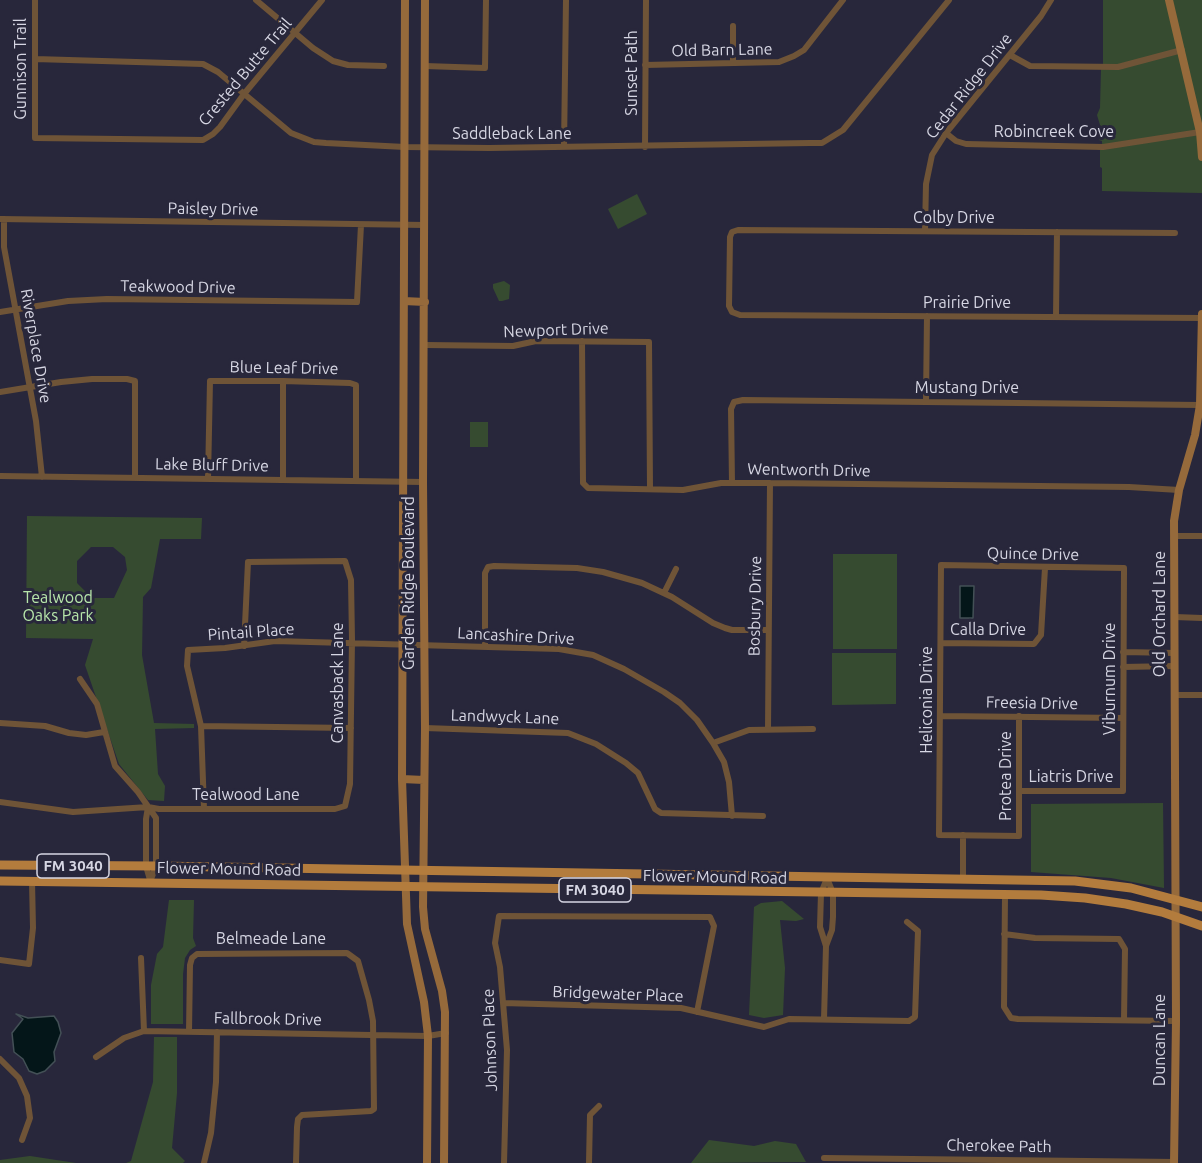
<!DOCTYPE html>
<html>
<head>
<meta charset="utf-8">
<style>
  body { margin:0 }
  canvas { display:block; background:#28273b }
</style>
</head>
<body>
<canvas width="1202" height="1163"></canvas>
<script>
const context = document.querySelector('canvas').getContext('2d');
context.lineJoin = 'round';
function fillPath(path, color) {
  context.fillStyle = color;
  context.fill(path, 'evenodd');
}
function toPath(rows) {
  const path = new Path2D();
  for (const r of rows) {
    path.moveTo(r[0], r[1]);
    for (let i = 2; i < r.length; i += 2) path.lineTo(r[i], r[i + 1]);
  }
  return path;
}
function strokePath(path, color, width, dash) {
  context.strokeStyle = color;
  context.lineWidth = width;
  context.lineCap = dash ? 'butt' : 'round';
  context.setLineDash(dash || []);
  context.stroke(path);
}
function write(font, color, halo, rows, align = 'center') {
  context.font = font + ' Ubuntu,sans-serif';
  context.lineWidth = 6;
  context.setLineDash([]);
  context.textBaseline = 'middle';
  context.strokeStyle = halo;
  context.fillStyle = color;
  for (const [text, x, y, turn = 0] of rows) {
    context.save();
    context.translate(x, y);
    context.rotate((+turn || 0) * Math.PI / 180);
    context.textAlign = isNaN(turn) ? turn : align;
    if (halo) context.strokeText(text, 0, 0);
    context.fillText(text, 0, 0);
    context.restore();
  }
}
const green = toPath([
  [1103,0,1202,0,1202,193,1102,191,1102,168,1100,167,1100,149,1102,149,1102,141,1099,140,1100,125,1097,115,1100,108,1101,69,1103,69],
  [637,194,647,214,618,229,608,209],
  [504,281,510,285,509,299,502,301,499,301,493,288,493,284],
  [470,422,488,422,488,447,470,447],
  [27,516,202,518,201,539,160,539,151,588,143,597,142,655,154,723,194,724,194,728,155,729,158,774,165,786,164,801,148,800,119,764,85,665,93,639,26,638],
  [91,547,113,547,125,557,127,570,114,598,92,598,77,583,77,561],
  [833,554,897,554,897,649,833,649],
  [832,653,896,653,896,704,832,705],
  [1163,803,1164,888,1111,878,1031,872,1031,804],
  [169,900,194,900,193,938,196,946,190,950,185,958,183,974,183,1024,151,1024,151,985,157,954,163,947],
  [782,901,804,919,796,921,780,920,785,968,783,1015,764,1018,749,1015,754,907,761,903],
  [154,1037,177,1037,177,1093,172,1148,185,1161,183,1163,126,1163,131,1161,153,1082],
  [709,1140,754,1146,775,1141,796,1144,806,1162,691,1163],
  [30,1156,76,1163,0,1163,0,1160]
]);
const water = toPath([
  [960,586,974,586,973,618,960,618,960,586],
  [16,1014,28,1018,54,1016,58,1022,61,1033,54,1052,55,1061,45,1071,37,1074,29,1071,23,1059,14,1052,12,1033,23,1019,16,1014]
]);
const street = toPath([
  [35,0,35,138,203,140,213,134,220,127,244,94,322,0],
  [256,0,313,48,333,61,348,65,384,66],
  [1010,55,1030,66,1118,67,1182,50],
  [35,59,203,64,218,72,291,133,314,142,326,143,405,147,489,148,810,143,822,143,843,130,949,0],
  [733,63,733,26],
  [645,65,779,62,794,56,804,50,843,0],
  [425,66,485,68,486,0],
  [946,133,956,141,966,144,1103,147,1200,132],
  [564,147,566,0],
  [645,147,646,0],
  [0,219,425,225],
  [4,219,4,247,36,421,42,477],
  [925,231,926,184,932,155,946,133,1041,16,1051,0],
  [1175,233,738,230,732,232,730,237,729,306,732,312,740,315,1202,318],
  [0,312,68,301,107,299,357,302,361,225],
  [1056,317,1057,232],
  [582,341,583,483,588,488,683,490,721,483,770,483,1129,487,1179,490],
  [425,345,513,346,536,341,649,342,650,489],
  [283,381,283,480],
  [0,392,61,382,92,379,127,379,135,381,135,478],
  [926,401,927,316],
  [0,476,423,482],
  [208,479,210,381,283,381,350,383,356,385,356,481],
  [732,483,731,409,734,402,743,400,1200,405],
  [1175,536,1202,536],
  [664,593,676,569],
  [1175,617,1202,618],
  [941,643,1034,644,1041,635,1045,568],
  [485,647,485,573,488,567,494,566,577,568,603,572,642,583,672,597,713,623,725,628,732,630,768,630],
  [1123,652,1175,653],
  [1123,667,1175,666],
  [80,679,97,704,115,766,138,792,156,818,156,866,150,882],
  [1175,695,1202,695],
  [940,716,1123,718],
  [0,723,45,726,69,733,86,735,104,732],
  [201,726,351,728],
  [425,728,568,733,596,744,626,763,638,773,655,809,661,813,763,816],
  [768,729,770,483],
  [713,743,749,730,813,729],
  [1019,791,1123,791,1124,568,941,565,939,835,1019,836,1019,716],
  [0,802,73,812,148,807,159,809,335,809,345,806,350,784,352,640,351,580,345,561,248,562,244,646],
  [148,807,146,819,146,866,150,880],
  [204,809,201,726,187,666,188,650,225,648,275,641,559,649,593,655,624,669,664,692,680,703,697,720,713,743,724,762,729,782,732,816],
  [963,880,963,835],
  [1005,895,1004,1007,1011,1018,1018,1019,1176,1021],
  [1004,934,1035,938,1119,939,1125,949,1124,1020],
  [141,958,144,1031],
  [0,960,29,964,33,928,32,881],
  [503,1003,681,1008,764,1027,789,1019,909,1021,915,1017,918,931,907,922],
  [824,1019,826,946,820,927,821,893,827,878,833,893,833,917,832,930,826,946],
  [189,1032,190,965,192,958,197,954,347,953,358,961,369,1000,373,1021,374,1109,371,1111,302,1115,298,1119,297,1127,296,1163],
  [96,1057,124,1038,144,1031,428,1036,446,1033],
  [0,1059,19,1078,27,1096,30,1118,22,1140],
  [824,1158,1174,1162],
  [204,1163,211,1133,216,1082,217,1032],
  [504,1163,507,1050,500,967,495,943,499,916,710,917,714,926,697,1012],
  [589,1163,590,1115,599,1106]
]);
const secondary = toPath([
  [405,0,402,779,407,924,424,1002,428,1036,427,1163],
  [425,0,423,482,425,728,423,907,425,929,442,991,445,1012,444,1163],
  [1169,0,1200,132,1202,157],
  [404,301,425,302],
  [402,779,424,780],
  [1174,1163,1176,1021,1174,521,1179,490,1195,435,1200,405,1202,314]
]);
const primary = toPath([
  [0,865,156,866,1075,881,1131,888,1202,907],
  [0,881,1041,895,1085,898,1126,904,1162,912,1202,926]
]);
const shields = [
  [73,866,72],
  [595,890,72]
];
const shieldNames = [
  ["FM 3040",73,866],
  ["FM 3040",595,890]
];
const streetNames = [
  ["Old Barn Lane",722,50,-1],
  ["Gunnison Trail",21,69,-90],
  ["Crested Butte Trail",245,72,-50],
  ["Sunset Path",632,73,-90],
  ["Cedar Ridge Drive",969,86,-52],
  ["Robincreek Cove",1054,132],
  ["Saddleback Lane",512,134],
  ["Paisley Drive",213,209,1],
  ["Colby Drive",954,218],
  ["Teakwood Drive",178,287,1],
  ["Prairie Drive",967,303],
  ["Newport Drive",556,330,-2],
  ["Riverplace Drive",36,346,80],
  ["Blue Leaf Drive",284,368,1],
  ["Mustang Drive",967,388],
  ["Lake Bluff Drive",212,465,1],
  ["Wentworth Drive",809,470,1],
  ["Quince Drive",1033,554,1],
  ["Garden Ridge Boulevard",409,583,-90],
  ["Bosbury Drive",755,606,-89],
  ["Old Orchard Lane",1160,614,-90],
  ["Calla Drive",988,630],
  ["Pintail Place",251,632,-4],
  ["Lancashire Drive",516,636,3],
  ["Viburnum Drive",1110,679,-90],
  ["Canvasback Lane",338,683,-90],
  ["Heliconia Drive",927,700,-90],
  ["Freesia Drive",1032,703,1],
  ["Landwyck Lane",505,717,2],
  ["Protea Drive",1006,776,-90],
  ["Liatris Drive",1071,777],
  ["Tealwood Lane",246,795],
  ["Flower Mound Road",229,869,1],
  ["Flower Mound Road",715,877,1],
  ["Belmeade Lane",271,939],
  ["Bridgewater Place",618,994,2],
  ["Fallbrook Drive",268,1019,1],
  ["Johnson Place",490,1040,-92],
  ["Duncan Lane",1160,1040,-90],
  ["Cherokee Path",999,1146,1]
];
const parkNames = [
  ["Tealwood",58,598],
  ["Oaks Park",58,616]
];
fillPath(green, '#364b30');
fillPath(water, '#041619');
strokePath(water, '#435056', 1.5);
strokePath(street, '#6f5437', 6);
strokePath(secondary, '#966a3b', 8);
strokePath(primary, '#b37c3d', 9);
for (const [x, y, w] of shields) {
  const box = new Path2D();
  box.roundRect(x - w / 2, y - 12, w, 24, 4.5);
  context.fillStyle = '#28273b';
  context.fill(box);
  strokePath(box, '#d6d6e3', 1.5);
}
write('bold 15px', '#d6d6e3', null, shieldNames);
write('16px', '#d6d6e3', '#28273b', streetNames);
write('16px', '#b7e6aa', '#28273b', parkNames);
</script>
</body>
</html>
